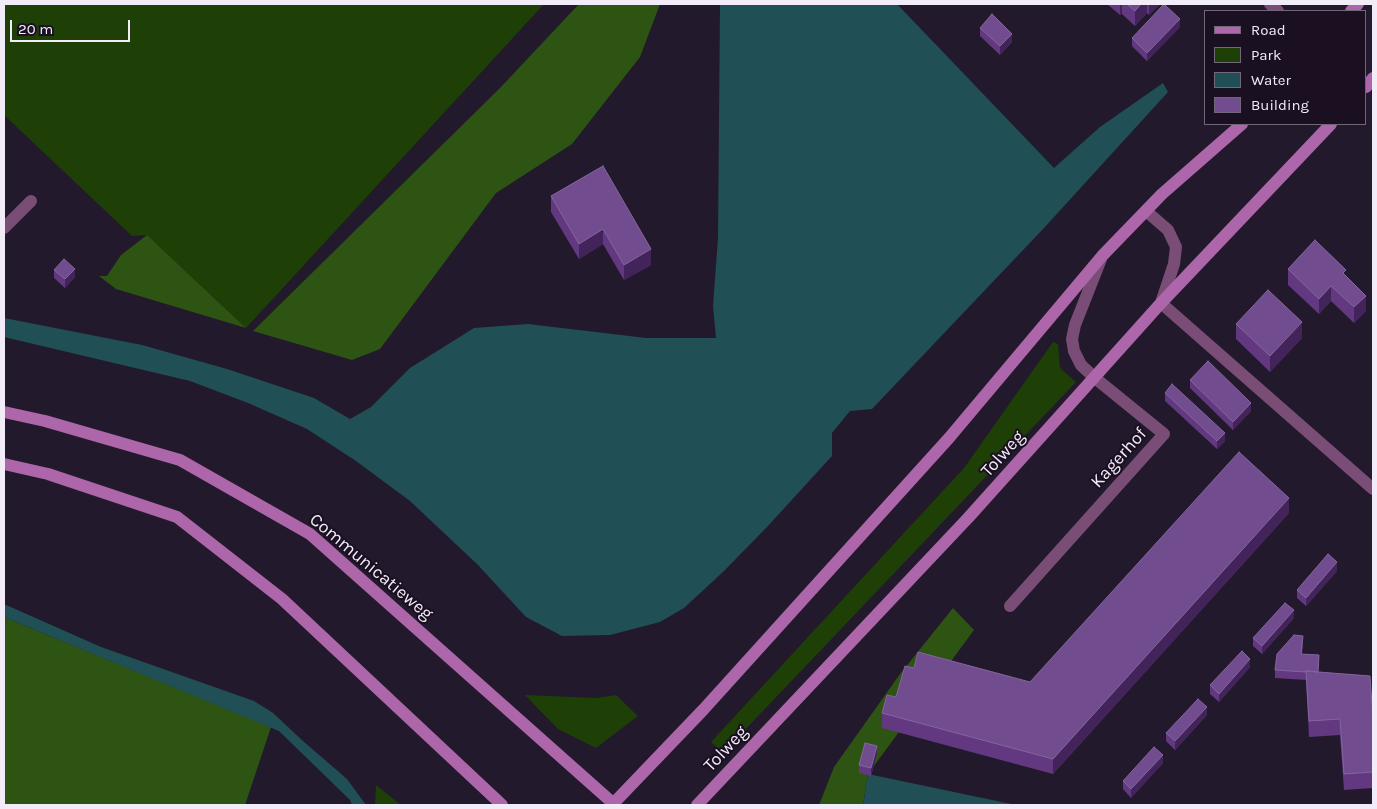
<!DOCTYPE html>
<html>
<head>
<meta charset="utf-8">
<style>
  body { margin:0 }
  #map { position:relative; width:1377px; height:809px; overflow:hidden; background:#23192c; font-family:Karla,sans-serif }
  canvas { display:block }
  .frame { position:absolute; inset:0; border:5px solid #f2ebf8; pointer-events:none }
  .legend { position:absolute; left:1204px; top:10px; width:162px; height:115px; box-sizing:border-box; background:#1a1022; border:1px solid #706878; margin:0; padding:6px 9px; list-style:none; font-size:15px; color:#f2ebf8 }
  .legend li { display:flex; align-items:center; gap:10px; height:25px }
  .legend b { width:25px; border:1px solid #706878 }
  .scale { position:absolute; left:10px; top:20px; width:120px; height:22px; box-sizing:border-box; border:2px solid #f2ebf8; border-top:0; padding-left:6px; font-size:15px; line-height:18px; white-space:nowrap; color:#f2ebf8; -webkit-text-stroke:4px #1a1022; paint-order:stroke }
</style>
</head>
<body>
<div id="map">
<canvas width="1377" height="809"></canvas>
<div class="frame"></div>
<ul class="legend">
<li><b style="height:6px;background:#ae66ab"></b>Road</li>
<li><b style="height:14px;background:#1e3f06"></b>Park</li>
<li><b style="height:14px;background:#204f55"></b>Water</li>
<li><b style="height:14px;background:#714c8e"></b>Building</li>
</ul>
<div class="scale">20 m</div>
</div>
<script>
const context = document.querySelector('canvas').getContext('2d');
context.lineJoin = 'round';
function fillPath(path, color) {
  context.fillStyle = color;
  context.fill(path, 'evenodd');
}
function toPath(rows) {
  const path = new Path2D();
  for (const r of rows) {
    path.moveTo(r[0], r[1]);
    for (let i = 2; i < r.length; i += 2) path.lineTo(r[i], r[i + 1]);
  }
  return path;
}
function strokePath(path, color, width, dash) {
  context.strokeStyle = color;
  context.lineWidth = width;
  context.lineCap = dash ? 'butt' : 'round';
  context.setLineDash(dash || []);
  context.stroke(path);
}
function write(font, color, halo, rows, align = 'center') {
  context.font = font + ' Karla,sans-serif';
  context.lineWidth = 4;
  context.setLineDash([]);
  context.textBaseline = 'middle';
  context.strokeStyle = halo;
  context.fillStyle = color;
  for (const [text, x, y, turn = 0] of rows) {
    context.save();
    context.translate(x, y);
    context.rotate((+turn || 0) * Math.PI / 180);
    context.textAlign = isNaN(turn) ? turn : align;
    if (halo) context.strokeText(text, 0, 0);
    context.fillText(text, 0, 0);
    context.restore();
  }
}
const green = toPath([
  [4,4,544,4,246,328,147,235,132,236,4,115],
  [1053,342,1058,344,1060,368,1076,382,723,753,711,742,964,468],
  [525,695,596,698,616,695,638,716,596,748,558,729],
  [376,785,401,805,375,805]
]);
const forest = toPath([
  [579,4,660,4,640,57,572,144,496,193,380,349,352,360,253,331,500,88],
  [147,235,246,328,116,289,99,276,107,276,121,255],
  [953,608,974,630,868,774,863,805,819,805,834,767,900,674],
  [4,617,271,727,245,805,4,805]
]);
const water = toPath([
  [720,4,897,4,1054,168,1100,127,1163,83,1168,92,1044,228,872,409,850,411,832,433,832,456,767,527,724,571,684,608,660,622,610,635,562,636,526,617,478,565,410,501,356,461,307,429,248,403,190,381,4,337,4,318,142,345,227,369,314,398,350,419,371,407,410,368,474,328,528,324,646,338,716,338,713,306,718,238],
  [4,604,101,647,254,701,273,713,303,741,347,779,366,805,352,805,350,800,279,731,4,617],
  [868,774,1016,805,863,805]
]);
const lane = toPath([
  [1146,211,1168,230,1176,247,1174,264,1161,303,1373,489],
  [4,228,31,201]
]);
const street = toPath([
  [1270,4,1278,11],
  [1010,606,1164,434,1095,378,1081,365,1074,351,1072,339,1075,325,1101,259]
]);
const secondary = toPath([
  [1351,11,1358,4],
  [1366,87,1373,78],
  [4,412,45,421,180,460,310,534,615,805],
  [4,464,48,474,177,517,282,599,502,805],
  [612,805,703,710,949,438,1102,256,1162,194,1242,124],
  [697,805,968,518,1161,303,1331,124]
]);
const wall = toPath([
  [1107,4,1160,4,1149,15,1147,13,1135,26,1122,14,1120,15],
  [1180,27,1147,61,1132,46,1132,38],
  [980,28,1012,42,1000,55,980,36],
  [603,166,651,265,624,280,603,244,579,259,551,212,551,196],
  [1288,269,1346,276,1366,311,1354,323,1331,301,1319,314,1288,285],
  [54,270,75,277,65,288,54,278],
  [1236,324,1302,338,1270,372,1236,339],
  [1190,380,1251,411,1233,430,1190,388],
  [1165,393,1225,441,1217,449,1165,401],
  [1289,513,1053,774,882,728,882,713,896,697,914,668,1030,682],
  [1337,571,1306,606,1297,598,1297,590],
  [1294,618,1262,654,1253,646,1253,638],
  [1303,644,1302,654,1319,663,1318,672,1372,705,1373,708,1373,788,1344,790,1340,735,1309,737,1306,680,1275,678,1275,670],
  [1250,667,1219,702,1210,694,1210,685],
  [1207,715,1175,750,1166,741,1166,733],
  [877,754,871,776,859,773,859,765],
  [1163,763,1131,798,1123,789,1123,781]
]);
const shadedWall = toPath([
  [1120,4,1122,4,1122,14,1120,15],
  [1141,4,1147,4,1147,13,1135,26,1135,11],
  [1149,4,1160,4,1149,15],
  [1180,19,1180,27,1147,61,1147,53],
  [1012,34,1012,42,1000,55,1000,46],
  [603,229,603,244,579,259,579,244],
  [651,249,651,265,624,280,624,265],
  [75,269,75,277,65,288,65,279],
  [1331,286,1331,301,1319,314,1319,299],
  [1366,296,1366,311,1354,323,1354,307],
  [1302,322,1302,338,1270,372,1270,356],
  [1251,403,1251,411,1233,430,1233,422],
  [1225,433,1225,441,1217,449,1217,441],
  [1289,498,1289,513,1053,774,1053,759],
  [1337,562,1337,571,1306,606,1306,598],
  [1294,610,1294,618,1262,654,1262,646],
  [1250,659,1250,667,1219,702,1219,694],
  [1207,707,1207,715,1175,750,1175,741],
  [877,746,877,754,871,776,871,768],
  [1163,755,1163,763,1131,798,1131,789]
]);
const building = toPath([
  [1127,4,1141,4,1135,11,1127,4],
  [1164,4,1180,19,1147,53,1132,38,1164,4],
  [992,14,1012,34,1000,46,980,28,992,14],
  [603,166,651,249,624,265,603,229,579,244,551,196,603,166],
  [1315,240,1346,270,1343,273,1366,296,1354,307,1331,286,1319,299,1288,269,1315,240],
  [64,259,75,269,65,279,54,270,64,259],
  [1268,290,1302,322,1270,356,1236,324,1268,290],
  [1208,361,1251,403,1233,422,1190,380,1208,361],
  [1172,384,1225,433,1217,441,1165,393,1172,384],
  [1239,452,1289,498,1053,759,882,713,887,695,896,697,905,666,914,668,918,652,1030,682,1239,452],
  [1328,554,1337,562,1306,598,1297,590,1328,554],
  [1285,603,1294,610,1262,646,1253,638,1285,603],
  [1294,635,1303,636,1301,654,1319,655,1318,672,1306,671,1306,672,1275,670,1277,654,1294,635],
  [1242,651,1250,659,1219,694,1210,685,1242,651],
  [1306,671,1370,676,1372,705,1373,708,1373,772,1344,774,1340,719,1309,721,1306,671],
  [1198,699,1207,707,1175,741,1166,733,1198,699],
  [865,743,877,746,871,768,859,765,865,743],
  [1154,747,1163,755,1131,789,1123,781,1154,747]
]);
const streetNames = [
  ["Tolweg",1003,454,-48],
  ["Kagerhof",1119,458,-48],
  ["Communicatieweg",371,567,40],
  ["Tolweg",726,749,-47]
];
fillPath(green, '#1e3f06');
fillPath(forest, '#2d5413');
fillPath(water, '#204f55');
strokePath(lane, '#7a4d77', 12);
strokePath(street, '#7a4d77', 12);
strokePath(secondary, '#ae66ab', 12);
fillPath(wall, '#623881');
fillPath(shadedWall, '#42245a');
fillPath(building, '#714c8e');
strokePath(building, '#86659e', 1);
write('18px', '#f2ebf8', '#1a1022', streetNames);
</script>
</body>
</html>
